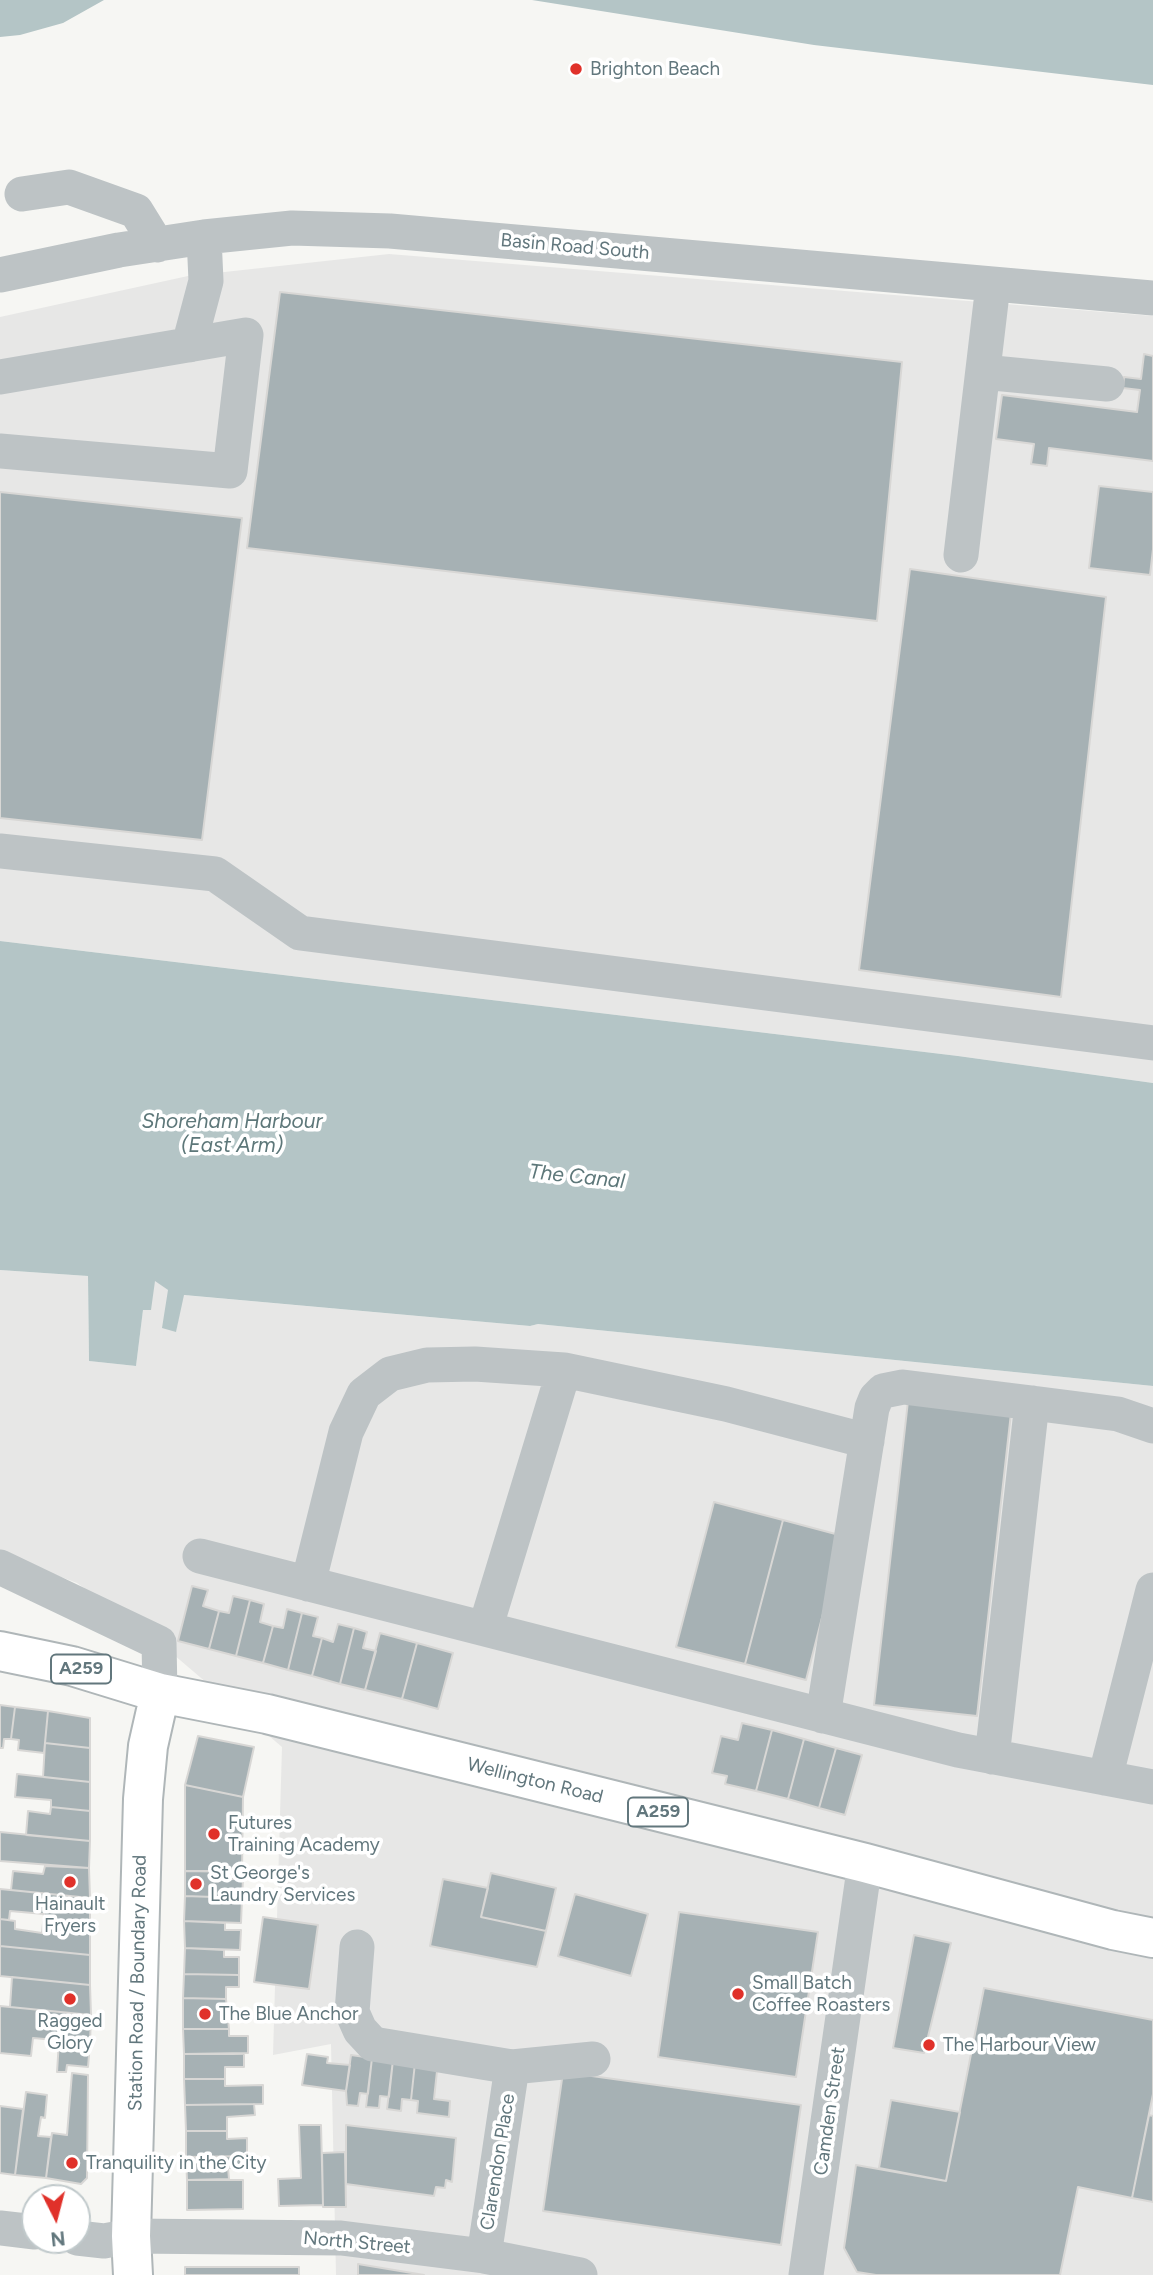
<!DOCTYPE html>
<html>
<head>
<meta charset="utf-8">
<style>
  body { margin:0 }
  #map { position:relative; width:1153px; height:2275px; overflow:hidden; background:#f6f6f3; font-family:Figtree,sans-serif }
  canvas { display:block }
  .north { position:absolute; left:21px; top:2184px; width:70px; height:70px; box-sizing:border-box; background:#fff; border:2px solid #c0c9cb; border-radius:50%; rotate:174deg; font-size:19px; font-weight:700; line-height:28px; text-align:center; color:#62777d }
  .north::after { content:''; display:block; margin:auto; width:24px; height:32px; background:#e0312a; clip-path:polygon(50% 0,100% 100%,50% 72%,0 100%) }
</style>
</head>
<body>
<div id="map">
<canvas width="1153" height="2275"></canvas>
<div class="north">N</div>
</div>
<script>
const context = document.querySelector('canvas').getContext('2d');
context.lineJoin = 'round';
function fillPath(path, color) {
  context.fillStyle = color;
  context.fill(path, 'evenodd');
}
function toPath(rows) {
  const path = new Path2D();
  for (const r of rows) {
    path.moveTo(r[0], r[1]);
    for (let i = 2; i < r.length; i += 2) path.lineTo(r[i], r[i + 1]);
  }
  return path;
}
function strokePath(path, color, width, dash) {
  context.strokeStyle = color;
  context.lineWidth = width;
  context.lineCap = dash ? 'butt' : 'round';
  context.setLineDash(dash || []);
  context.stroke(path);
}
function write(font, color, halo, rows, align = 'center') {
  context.font = font + ' Figtree,sans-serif';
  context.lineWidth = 7;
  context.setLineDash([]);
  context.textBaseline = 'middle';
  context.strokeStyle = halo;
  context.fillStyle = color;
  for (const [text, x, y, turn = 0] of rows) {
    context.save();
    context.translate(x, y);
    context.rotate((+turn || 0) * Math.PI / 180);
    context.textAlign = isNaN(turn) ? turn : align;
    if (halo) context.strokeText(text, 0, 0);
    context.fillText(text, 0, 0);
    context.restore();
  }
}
const built = toPath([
  [389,254,1153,316,1153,1083,958,1056,0,941,0,317,188,276],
  [0,1270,88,1276,89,1361,136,1366,143,1309,155,1280,168,1290,176,1331,183,1295,530,1326,538,1324,1153,1386,1153,2275,336,2275,331,2044,273,2055,282,1747,160,1643,77,1583,0,1554]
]);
const water = toPath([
  [0,0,104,0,63,23,20,35,0,37],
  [532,0,1153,0,1153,85,814,45],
  [0,941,958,1056,1153,1083,1153,1386,538,1324,530,1326,184,1295,176,1332,162,1328,168,1290,155,1281,151,1310,143,1310,136,1366,89,1361,88,1276,0,1270]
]);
const building = toPath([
  [280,292,902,362,877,621,247,548,280,292],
  [1144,354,1153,356,1153,461,1049,448,1047,466,1031,464,1034,444,996,439,1002,395,1137,412,1140,390,1123,388,1124,377,1141,379,1144,354],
  [1099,486,1153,492,1153,549,1150,575,1089,568,1099,486],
  [0,492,242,518,202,840,0,818,0,492],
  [910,569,1106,597,1061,997,859,970,910,569],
  [908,1401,1011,1413,977,1716,874,1705,908,1401],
  [714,1502,783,1520,745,1664,676,1647,714,1502],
  [783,1520,843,1536,806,1680,745,1664,783,1520],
  [192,1586,208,1590,203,1606,219,1611,209,1649,178,1641,192,1586],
  [233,1596,250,1600,236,1656,209,1649,219,1611,229,1613,233,1596],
  [250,1600,264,1604,260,1622,273,1626,263,1663,236,1656,250,1600],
  [287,1609,302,1613,288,1670,263,1663,273,1626,283,1628,287,1609],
  [302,1613,318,1617,313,1636,322,1638,312,1676,288,1670,302,1613],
  [338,1624,354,1628,340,1684,312,1676,322,1638,333,1642,338,1624],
  [354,1628,367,1632,363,1648,376,1651,365,1690,340,1684,354,1628],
  [380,1633,417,1643,402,1699,365,1690,380,1633],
  [417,1643,453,1653,438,1709,402,1699,417,1643],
  [0,1705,15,1707,11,1739,4,1739,3,1748,0,1748,0,1705],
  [15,1707,48,1711,44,1753,18,1750,19,1740,11,1739,15,1707],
  [48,1711,90,1718,90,1748,45,1743,48,1711],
  [742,1723,772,1730,756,1791,725,1784,727,1776,712,1773,721,1736,738,1740,742,1723],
  [772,1730,804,1739,788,1799,756,1791,772,1730],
  [198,1736,254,1747,243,1797,185,1785,198,1736],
  [804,1739,836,1748,819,1808,788,1799,804,1739],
  [45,1743,90,1748,90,1782,43,1777,45,1743],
  [836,1748,862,1755,845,1815,819,1808,836,1748],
  [17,1774,90,1782,90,1811,51,1807,51,1800,15,1797,17,1774],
  [185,1785,243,1797,242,1872,185,1871,185,1785],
  [51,1807,90,1811,90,1841,26,1835,28,1811,50,1814,51,1807],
  [0,1832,90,1841,89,1868,0,1861,0,1832],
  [45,1866,89,1868,90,1898,11,1890,13,1871,43,1874,45,1866],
  [185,1871,226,1871,226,1879,243,1879,242,1898,185,1896,185,1871],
  [491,1873,556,1888,546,1931,481,1917,491,1873],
  [443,1879,488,1888,481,1917,546,1931,537,1967,430,1946,443,1879],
  [0,1889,90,1898,90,1926,43,1923,44,1914,10,1911,9,1920,0,1919,0,1889],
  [575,1894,648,1914,631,1976,558,1956,575,1894],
  [185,1896,242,1898,241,1923,184,1921,185,1896],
  [679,1912,818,1932,796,2077,658,2057,679,1912],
  [263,1917,318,1925,309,1989,254,1982,263,1917],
  [0,1919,15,1921,15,1929,42,1933,43,1923,90,1926,90,1955,0,1946,0,1919],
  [184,1921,225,1923,225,1930,241,1930,240,1950,185,1948,184,1921],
  [914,1935,951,1943,924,2053,893,2048,914,1935],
  [0,1946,90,1955,90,1985,0,1976,0,1946],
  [185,1948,224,1950,224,1957,239,1957,239,1975,184,1974,185,1948],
  [184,1974,239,1975,239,1987,226,1987,226,1999,183,1998,184,1974],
  [12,1977,90,1985,91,2015,10,2007,12,1977],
  [984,1988,1153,2020,1153,2094,1132,2198,1078,2187,1060,2275,876,2275,857,2272,844,2248,856,2165,946,2181,984,1988],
  [183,1998,226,1999,229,2029,183,2029,183,1998],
  [0,2006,91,2015,90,2043,33,2038,31,2056,0,2053,0,2006],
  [183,2029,229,2029,229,2036,248,2036,248,2053,184,2054,183,2029],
  [59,2041,90,2043,88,2067,67,2065,66,2072,57,2072,59,2041],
  [184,2054,244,2054,244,2067,225,2067,225,2079,184,2079,184,2054],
  [307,2054,328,2057,327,2063,350,2065,346,2091,302,2085,307,2054],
  [351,2055,372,2058,368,2094,360,2093,358,2106,347,2105,346,2091,351,2055],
  [372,2058,393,2060,389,2097,380,2096,379,2108,366,2107,372,2058],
  [393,2060,415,2063,411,2100,402,2099,401,2111,387,2109,393,2060],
  [415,2063,437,2071,434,2099,450,2101,449,2117,417,2113,418,2101,411,2100,415,2063],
  [563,2072,801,2105,781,2245,543,2211,563,2072],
  [72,2073,88,2075,87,2178,81,2184,46,2178,52,2133,67,2135,72,2073],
  [184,2079,225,2079,225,2086,263,2085,263,2104,185,2105,184,2079],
  [26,2092,47,2095,45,2118,41,2117,38,2136,51,2137,46,2178,15,2175,26,2092],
  [891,2100,960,2112,946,2181,879,2168,891,2100],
  [254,2104,255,2115,227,2117,227,2131,186,2131,185,2105,254,2104],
  [0,2106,23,2109,15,2175,0,2173,0,2106],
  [1149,2115,1153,2116,1153,2202,1132,2198,1149,2115],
  [299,2125,321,2125,323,2205,279,2206,278,2179,301,2178,299,2125],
  [346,2125,456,2138,452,2182,446,2180,445,2188,436,2187,434,2196,346,2184,346,2125],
  [186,2131,227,2131,227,2139,247,2138,247,2156,186,2157,186,2131],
  [345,2152,346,2207,323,2207,322,2153,345,2152],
  [247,2156,253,2156,253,2167,228,2168,229,2179,187,2180,186,2157,247,2156],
  [187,2180,243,2180,243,2209,187,2210,187,2180],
  [358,2264,424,2275,358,2275,358,2264],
  [185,2267,299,2267,299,2275,185,2275,185,2267]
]);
const minor = toPath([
  [22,194,69,187,136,211,157,245],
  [0,275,119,250,204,237,292,228,390,231,1153,298],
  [189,345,206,281,204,237],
  [983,372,1107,384],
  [0,377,246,335,230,471,0,451],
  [961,555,993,285],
  [0,851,215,874,300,933,1153,1043],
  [200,1556,958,1750,1153,1787],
  [0,1567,159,1643,160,1693],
  [308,1584,346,1432,364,1394,390,1374,427,1365,475,1364,564,1370,726,1404,867,1441],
  [485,1629,564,1370],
  [823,1716,872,1408,876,1398,883,1391,903,1387,1032,1403,1118,1414,1153,1426],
  [992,1757,1032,1403],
  [1105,1778,1153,1590],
  [357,1947,352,2012,360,2030,373,2044,512,2067],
  [0,2228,35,2232],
  [77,2238,104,2241,131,2236,341,2238,484,2256,580,2275],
  [484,2256,512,2067,593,2059],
  [806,2275,865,1863]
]);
const major = toPath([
  [0,1651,72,1666,160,1693,267,1714,865,1863,1113,1930,1153,1938],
  [133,2275,131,2236,143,1799,148,1746,160,1693]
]);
const markers = [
  [576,69,7,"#e0312a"],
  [214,1834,7,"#e0312a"],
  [70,1882,7,"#e0312a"],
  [196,1884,7,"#e0312a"],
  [738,1994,7,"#e0312a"],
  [70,1999,7,"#e0312a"],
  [205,2014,7,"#e0312a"],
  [929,2045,7,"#e0312a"],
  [72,2163,7,"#e0312a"]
];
const shields = [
  [81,1669,60],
  [658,1812,60]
];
const shieldNames = [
  ["A259",81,1669],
  ["A259",658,1812]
];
const poiNames = [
  ["Brighton Beach",590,69],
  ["Futures",228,1823],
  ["Training Academy",228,1845],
  ["St George's",210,1873],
  ["Laundry Services",210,1895],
  ["Hainault",70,1904,"center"],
  ["Fryers",70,1926,"center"],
  ["Small Batch",752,1983],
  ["Coffee Roasters",752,2005],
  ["The Blue Anchor",219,2014],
  ["Ragged",70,2021,"center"],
  ["Glory",70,2043,"center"],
  ["The Harbour View",943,2045],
  ["Tranquility in the City",86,2163]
];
const streetNames = [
  ["Basin Road South",575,247,5],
  ["Wellington Road",535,1781,14],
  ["Station Road / Boundary Road",138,1983,-89],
  ["Camden Street",830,2111,-82],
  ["Clarendon Place",498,2162,-81],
  ["North Street",357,2243,5]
];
const waterNames = [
  ["Shoreham Harbour",232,1122],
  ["(East Arm)",232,1146],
  ["The Canal",577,1177,6]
];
fillPath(built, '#e7e7e6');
fillPath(water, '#b4c5c6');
fillPath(building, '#a6b1b4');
strokePath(building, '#d8d7d5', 2);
strokePath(major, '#afb6b8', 42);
strokePath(minor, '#bdc3c5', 35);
strokePath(major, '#fff', 38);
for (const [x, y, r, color] of markers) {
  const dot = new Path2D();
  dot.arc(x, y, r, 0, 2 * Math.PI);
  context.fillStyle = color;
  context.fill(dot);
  strokePath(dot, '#fff', 2.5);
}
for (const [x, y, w] of shields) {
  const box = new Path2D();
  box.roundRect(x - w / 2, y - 14.5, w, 29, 5);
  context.fillStyle = '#fff';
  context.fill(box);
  strokePath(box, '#62777d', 2);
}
write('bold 18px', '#62777d', null, shieldNames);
write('19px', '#62777d', '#fff', poiNames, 'left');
write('19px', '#62777d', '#fff', streetNames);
write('italic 21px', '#5d7779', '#fff', waterNames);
</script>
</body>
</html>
